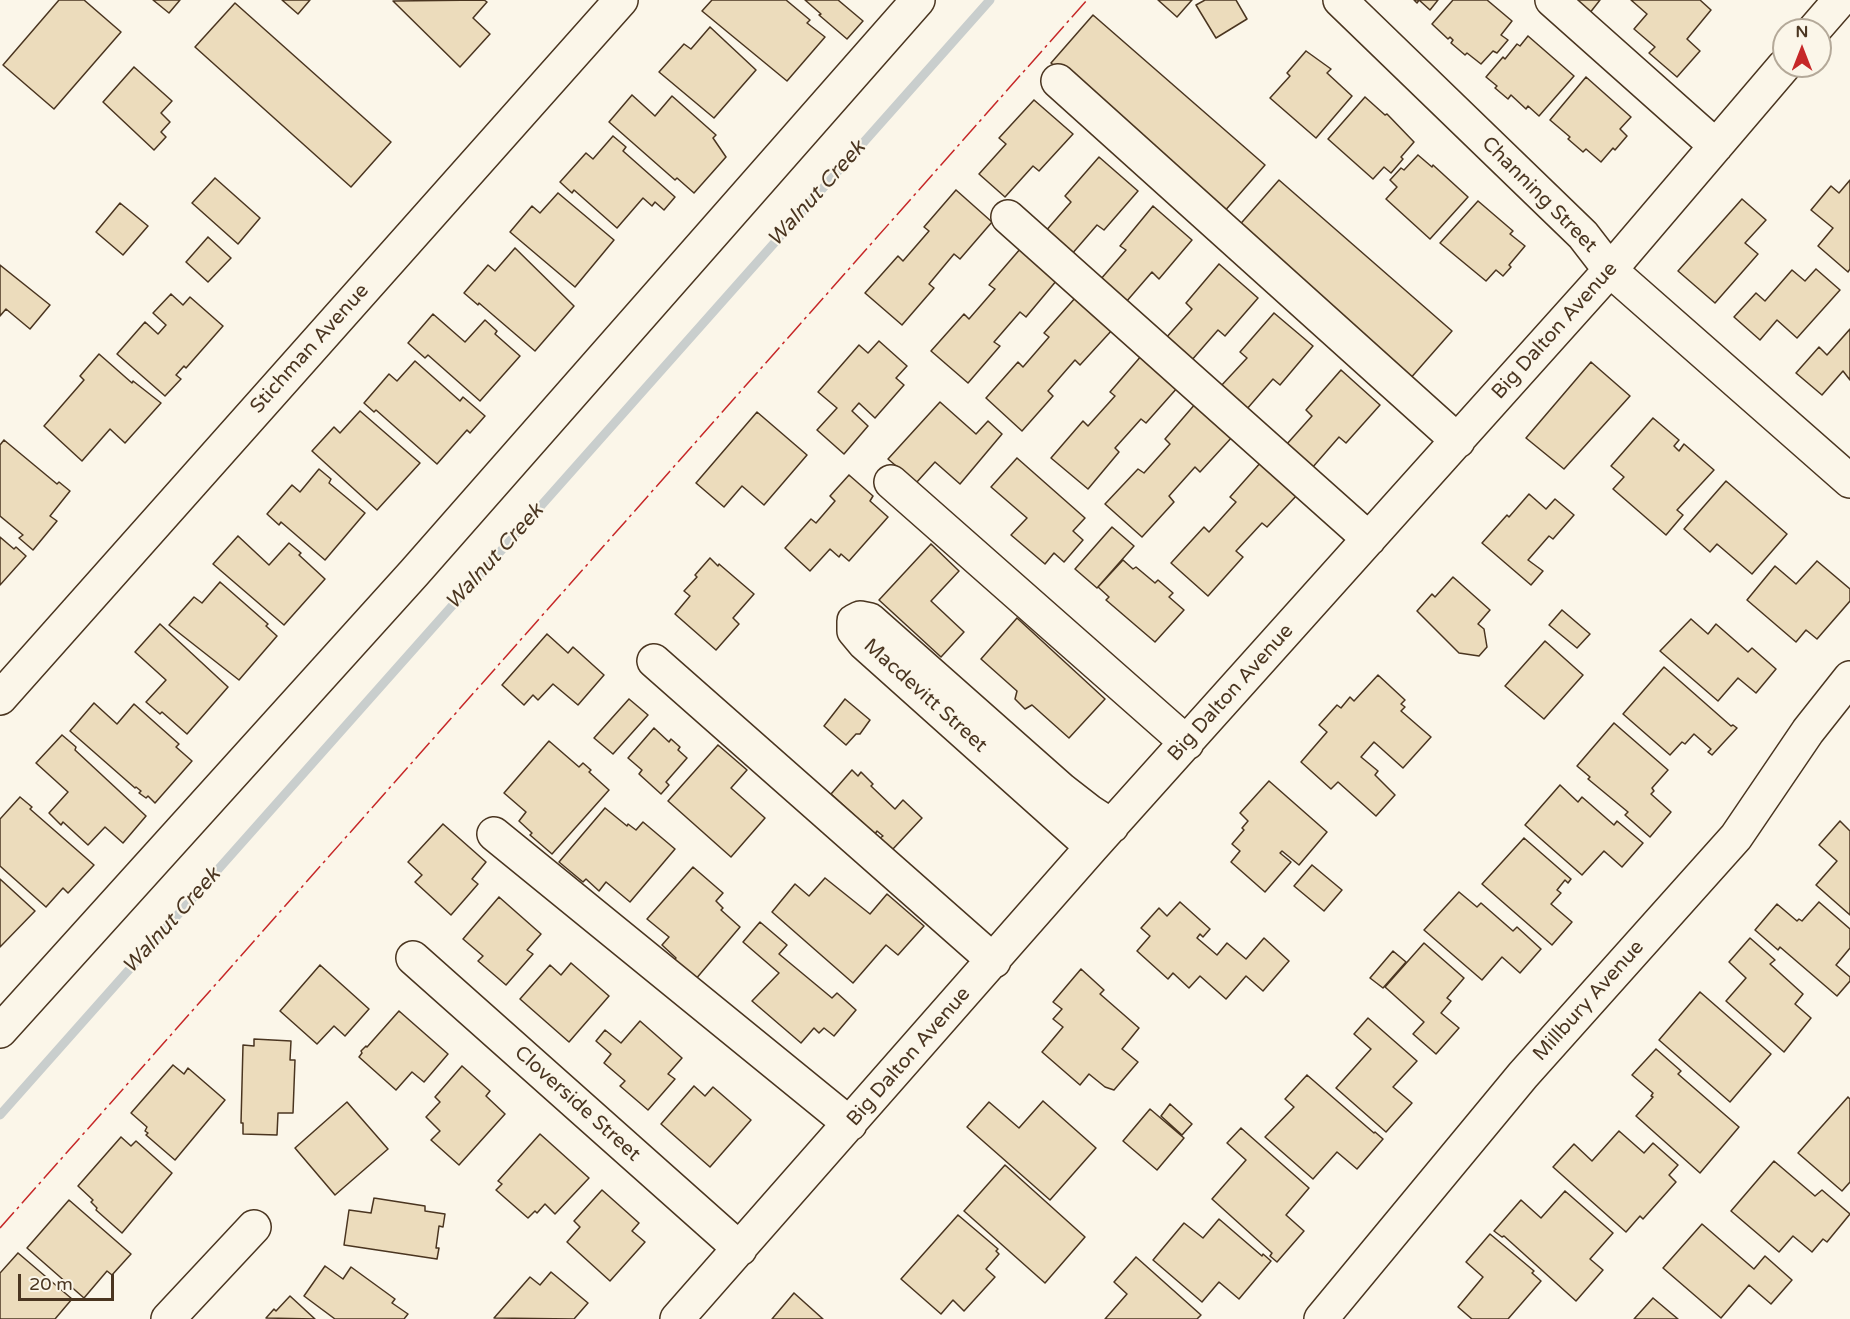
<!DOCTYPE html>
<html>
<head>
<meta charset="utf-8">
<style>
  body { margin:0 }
  #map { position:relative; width:1850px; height:1319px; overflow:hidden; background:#fbf6e9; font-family:"Varela Round",sans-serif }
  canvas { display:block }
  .north { position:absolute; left:1772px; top:18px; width:60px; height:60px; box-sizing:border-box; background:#fbf6e9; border:2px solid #b4a999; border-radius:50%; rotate:0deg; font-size:16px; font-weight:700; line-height:24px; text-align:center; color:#4a3520 }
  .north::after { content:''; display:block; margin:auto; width:21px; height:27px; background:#c62828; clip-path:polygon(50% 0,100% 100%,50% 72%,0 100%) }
  .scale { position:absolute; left:18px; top:1274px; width:96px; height:27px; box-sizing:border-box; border:3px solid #4a3520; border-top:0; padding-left:8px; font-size:18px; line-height:21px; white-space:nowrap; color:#4a3520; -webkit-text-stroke:4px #fbf6e9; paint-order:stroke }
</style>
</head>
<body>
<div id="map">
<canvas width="1850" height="1319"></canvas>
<div class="north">N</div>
<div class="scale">20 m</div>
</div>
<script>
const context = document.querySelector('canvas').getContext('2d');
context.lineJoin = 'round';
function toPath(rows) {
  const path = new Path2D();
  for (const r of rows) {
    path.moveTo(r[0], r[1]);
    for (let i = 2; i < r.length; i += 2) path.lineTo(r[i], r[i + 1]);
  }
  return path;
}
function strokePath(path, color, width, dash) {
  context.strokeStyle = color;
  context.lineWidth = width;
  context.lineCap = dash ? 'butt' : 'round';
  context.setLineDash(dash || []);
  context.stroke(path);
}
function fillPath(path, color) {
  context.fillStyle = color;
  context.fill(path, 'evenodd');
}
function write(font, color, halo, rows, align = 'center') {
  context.font = font + ' "Varela Round",sans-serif';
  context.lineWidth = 4.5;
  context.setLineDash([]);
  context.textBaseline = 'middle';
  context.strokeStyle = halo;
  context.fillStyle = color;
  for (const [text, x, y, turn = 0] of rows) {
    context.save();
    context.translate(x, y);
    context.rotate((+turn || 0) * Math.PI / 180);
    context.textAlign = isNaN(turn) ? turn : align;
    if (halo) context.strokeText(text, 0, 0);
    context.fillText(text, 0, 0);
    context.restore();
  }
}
const stream = toPath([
  [0,1115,990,0]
]);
const building = toPath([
  [59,0,84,0,121,32,54,109,3,65,59,0],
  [153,0,180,0,169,13,153,0],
  [282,0,310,0,298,14,282,0],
  [484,0,487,2,473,18,490,34,460,67,393,1,484,0],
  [712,0,786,0,810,20,807,23,825,37,787,81,702,11,712,0],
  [805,0,838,0,863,21,847,39,819,15,821,14,805,0],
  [1158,0,1192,0,1177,17,1158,0],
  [1205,0,1236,0,1247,19,1216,38,1196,5,1205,0],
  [1414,0,1438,0,1430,10,1419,0,1417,3,1414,0],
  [1453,0,1487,0,1512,21,1501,35,1508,40,1497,53,1493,51,1481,64,1467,53,1465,55,1451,43,1453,40,1450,37,1448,39,1432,24,1453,0],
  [1573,0,1600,0,1589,14,1573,0],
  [1631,0,1700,0,1711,10,1687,39,1700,51,1677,77,1649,53,1655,47,1634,29,1647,14,1631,0],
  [235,3,391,142,351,187,195,47,235,3],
  [1093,15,1265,165,1223,213,1051,63,1093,15],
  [710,27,756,70,714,118,659,72,684,44,691,49,710,27],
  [1528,36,1574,76,1539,116,1528,106,1526,109,1511,95,1508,99,1495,88,1497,86,1486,77,1503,57,1505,59,1517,44,1520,46,1528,36],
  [1306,51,1331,69,1327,73,1352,96,1316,138,1270,98,1290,76,1287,73,1306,51],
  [134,67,172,101,161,113,170,122,161,132,166,137,154,150,103,102,134,67],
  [1586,77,1631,117,1620,129,1627,136,1615,150,1613,148,1601,162,1586,149,1583,152,1568,139,1570,137,1550,120,1586,77],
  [632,95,655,116,672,96,716,135,713,138,726,157,694,193,677,178,675,180,609,122,632,95],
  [1365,97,1385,115,1387,114,1414,142,1401,157,1403,159,1391,173,1384,167,1373,179,1328,139,1365,97],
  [1034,100,1073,134,1039,171,1033,166,1005,197,979,174,1006,144,999,138,1034,100],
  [613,136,626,147,623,151,675,197,664,210,655,202,652,206,643,198,617,228,574,190,572,193,560,182,586,153,593,159,613,136],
  [1418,155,1432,167,1433,165,1468,197,1430,239,1386,199,1397,187,1390,180,1401,168,1404,170,1418,155],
  [1099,157,1138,191,1104,230,1097,225,1071,255,1044,233,1071,202,1065,196,1099,157],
  [215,178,260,218,238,244,192,203,215,178],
  [1279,180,1452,331,1409,380,1236,229,1279,180],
  [1850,180,1850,269,1848,272,1818,246,1833,228,1811,210,1831,186,1839,193,1850,180],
  [956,190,992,222,960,259,954,254,929,284,934,288,902,325,865,293,898,256,903,261,929,231,924,227,956,190],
  [558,193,614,240,575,287,510,232,532,206,540,213,558,193],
  [1742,199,1766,220,1745,243,1758,254,1715,303,1678,271,1742,199],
  [1478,201,1513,231,1510,234,1525,246,1509,265,1511,267,1503,276,1496,270,1486,281,1440,243,1478,201],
  [120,203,148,226,123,255,96,232,120,203],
  [1153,206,1192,240,1159,279,1152,272,1126,302,1100,280,1126,250,1120,246,1153,206],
  [208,237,231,258,208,282,186,262,208,237],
  [515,248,574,306,535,351,479,303,478,305,464,293,488,265,495,271,515,248],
  [1021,248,1057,280,1026,317,1020,312,994,342,1000,346,968,383,931,351,964,314,969,319,995,289,989,285,1021,248],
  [1219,264,1258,298,1225,336,1218,330,1191,361,1165,339,1192,309,1186,303,1219,264],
  [0,265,50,305,30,329,6,309,0,316,0,265],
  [1816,269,1840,290,1797,338,1777,320,1760,340,1734,317,1756,293,1765,301,1792,270,1805,281,1816,269],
  [171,294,183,305,190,297,223,326,186,368,184,366,176,375,181,379,165,396,117,354,145,322,158,334,166,325,153,313,171,294],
  [1076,297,1113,329,1080,365,1075,360,1048,391,1053,396,1022,431,986,398,1018,362,1023,367,1049,337,1044,333,1076,297],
  [1274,313,1313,346,1280,385,1273,379,1246,410,1220,387,1247,358,1240,352,1274,313],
  [433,314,465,342,485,320,497,331,495,334,520,356,480,401,428,355,425,358,408,343,433,314],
  [1850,329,1850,380,1843,371,1822,395,1796,373,1819,347,1827,355,1850,329],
  [879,341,907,366,896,378,904,385,875,418,859,403,852,411,868,426,844,454,817,430,837,408,818,392,859,345,868,353,879,341],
  [99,354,132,383,133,381,161,403,125,443,110,429,82,461,44,426,84,380,80,376,99,354],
  [1142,355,1178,387,1146,423,1141,419,1115,448,1119,452,1088,489,1051,458,1083,421,1088,426,1115,396,1110,392,1142,355],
  [415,361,460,401,463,397,485,416,470,433,467,430,437,464,376,410,374,412,364,403,389,374,397,381,415,361],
  [1591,362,1630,396,1564,469,1526,438,1591,362],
  [1341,370,1380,405,1346,443,1339,437,1312,468,1286,445,1312,416,1306,410,1341,370],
  [940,402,976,434,988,421,1002,434,960,484,935,462,916,483,888,459,940,402],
  [1196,403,1233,436,1200,472,1195,467,1169,496,1174,502,1142,537,1105,504,1138,469,1144,473,1170,444,1165,439,1196,403],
  [360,411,420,463,377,510,312,451,334,427,340,433,360,411],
  [757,412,807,455,764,505,742,486,724,507,696,483,757,412],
  [1653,418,1679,440,1674,446,1679,451,1684,444,1714,470,1677,510,1683,515,1666,535,1613,489,1624,477,1611,466,1653,418],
  [4,440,57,484,59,482,70,491,50,516,57,521,33,550,19,538,23,535,0,516,0,445,4,440],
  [1017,458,1085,518,1073,531,1083,540,1064,562,1054,553,1045,564,1011,535,1027,518,991,487,1017,458],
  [1262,461,1298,494,1267,527,1262,523,1236,551,1243,557,1208,596,1171,563,1204,527,1209,532,1236,502,1230,497,1262,461],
  [319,469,331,479,329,483,365,513,325,560,281,522,279,525,267,514,292,485,300,492,319,469],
  [849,475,873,496,870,501,888,517,849,561,841,554,839,557,830,549,810,571,785,548,811,519,816,523,835,501,830,496,849,475],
  [1726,481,1787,534,1752,574,1717,544,1710,552,1684,529,1726,481],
  [1529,494,1546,509,1555,499,1574,515,1553,539,1549,536,1528,560,1543,571,1531,585,1482,543,1507,515,1509,517,1529,494],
  [1112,527,1134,546,1097,588,1075,569,1112,527],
  [238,536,269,565,289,543,301,553,299,555,325,579,284,625,213,564,238,536],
  [0,537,14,549,16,547,26,556,0,585,0,537],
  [931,544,959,571,931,601,964,632,941,657,879,600,931,544],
  [710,558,718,566,719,564,754,594,733,618,739,624,716,650,675,614,690,596,684,591,697,577,695,575,710,558],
  [1123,560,1133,569,1136,567,1155,583,1158,580,1173,593,1169,597,1184,610,1155,642,1106,600,1109,597,1098,587,1123,560],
  [1817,561,1850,589,1850,601,1817,639,1806,630,1796,642,1747,600,1775,566,1796,584,1817,561],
  [1453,577,1490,610,1478,624,1484,629,1487,647,1479,656,1459,653,1417,611,1432,594,1435,597,1453,577],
  [220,582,268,624,266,626,277,636,239,680,169,625,194,597,202,603,220,582],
  [1562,610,1590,634,1577,648,1549,625,1562,610],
  [1017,618,1105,699,1069,738,1032,705,1025,709,1015,699,1017,691,981,659,1017,618],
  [1691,619,1708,634,1716,624,1748,652,1752,648,1776,669,1756,693,1738,678,1718,701,1660,651,1691,619],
  [160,624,228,687,187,734,162,712,160,714,146,702,166,680,135,652,160,624],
  [547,634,568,653,573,647,604,675,578,705,553,684,538,700,533,695,524,705,502,685,547,634],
  [1545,641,1583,675,1544,719,1505,686,1545,641],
  [1664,667,1731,726,1733,725,1737,728,1712,755,1708,752,1711,749,1694,734,1685,744,1682,742,1670,755,1623,714,1664,667],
  [1378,675,1405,700,1401,704,1405,707,1401,711,1431,737,1403,768,1374,742,1361,757,1378,771,1375,775,1395,795,1376,816,1338,782,1331,789,1301,762,1327,732,1319,725,1337,705,1341,708,1350,697,1354,701,1378,675],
  [629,699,648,715,613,754,594,738,629,699],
  [845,699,870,720,860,734,856,734,846,745,824,726,845,699],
  [94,703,117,724,134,704,179,744,176,747,192,761,155,803,148,796,146,798,139,793,141,791,136,787,135,788,70,731,94,703],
  [1614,723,1668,770,1652,788,1654,791,1651,794,1671,812,1650,837,1625,815,1628,812,1588,779,1590,777,1577,766,1614,723],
  [654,728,669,742,671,739,680,747,678,750,687,758,666,782,669,785,661,794,639,774,642,770,628,758,654,728],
  [62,735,76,747,75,750,146,816,123,843,105,827,88,845,63,822,61,825,49,813,68,792,36,763,62,735],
  [549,741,579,767,583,763,591,770,589,772,609,790,552,854,530,835,532,833,519,821,526,812,504,793,549,741],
  [718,745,747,770,731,788,765,818,731,857,668,801,718,745],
  [852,770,858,776,861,772,873,784,871,786,895,809,903,800,922,818,892,850,880,838,883,836,877,831,875,834,831,794,852,770],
  [1269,781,1327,832,1299,865,1282,851,1280,853,1291,862,1265,892,1231,862,1240,851,1232,844,1244,830,1242,828,1248,821,1240,813,1269,781],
  [1560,785,1578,802,1582,797,1614,825,1617,821,1643,843,1622,867,1604,851,1582,875,1525,825,1560,785],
  [20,797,32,807,30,809,94,865,68,893,63,888,46,907,0,866,0,819,20,797],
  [605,808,627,826,628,824,636,830,643,822,675,849,630,902,606,882,599,891,586,879,583,882,559,862,605,808],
  [1840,821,1850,831,1850,915,1816,885,1837,861,1819,845,1840,821],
  [443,824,486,862,472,879,478,884,451,915,415,882,422,875,408,862,443,824],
  [1524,838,1571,879,1568,883,1565,880,1557,890,1561,893,1551,904,1572,922,1552,945,1482,884,1524,838],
  [1312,865,1342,890,1324,911,1294,886,1312,865],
  [693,867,723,893,716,901,723,908,721,910,740,927,695,980,673,961,676,958,662,945,669,937,647,919,693,867],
  [825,878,870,914,887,894,924,926,898,955,886,945,853,983,772,912,795,884,809,896,825,878],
  [0,879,35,911,0,947,0,879],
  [1459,892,1477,907,1481,903,1513,931,1517,927,1541,949,1520,973,1502,957,1482,980,1424,930,1459,892],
  [499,897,541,934,527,950,533,954,506,985,478,961,483,956,463,939,499,897],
  [1180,902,1210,929,1203,937,1200,934,1197,938,1217,955,1227,943,1246,959,1264,938,1289,961,1263,991,1246,976,1226,999,1200,976,1189,988,1173,973,1168,979,1137,951,1150,936,1141,928,1159,908,1167,916,1180,902],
  [1819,902,1850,929,1850,948,1836,965,1850,977,1850,981,1837,996,1780,947,1778,950,1755,930,1777,904,1797,921,1799,919,1802,921,1819,902],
  [760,922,787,945,779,954,832,998,837,993,856,1010,834,1036,824,1028,819,1033,814,1028,801,1043,752,1001,779,973,743,942,760,922],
  [1750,938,1775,960,1770,964,1803,994,1795,1004,1811,1018,1784,1052,1726,1001,1746,978,1729,962,1750,938],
  [1424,943,1464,978,1447,998,1451,1001,1441,1013,1459,1028,1436,1054,1413,1034,1424,1022,1385,987,1424,943],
  [1393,951,1406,962,1383,988,1370,978,1393,951],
  [571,963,609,996,569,1042,520,999,550,965,561,975,571,963],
  [320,965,369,1009,345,1036,334,1026,317,1044,280,1011,320,965],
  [1081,969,1104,990,1100,994,1139,1028,1122,1049,1138,1062,1114,1090,1105,1087,1089,1074,1080,1085,1042,1052,1063,1027,1053,1019,1062,1009,1053,1002,1081,969],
  [1700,992,1771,1054,1730,1102,1659,1040,1700,992],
  [399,1011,448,1054,424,1082,412,1072,396,1090,359,1057,362,1053,361,1051,366,1046,367,1047,399,1011],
  [1368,1018,1417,1061,1393,1087,1412,1103,1386,1132,1336,1088,1371,1049,1354,1034,1368,1018],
  [640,1021,682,1058,668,1074,675,1079,648,1110,620,1086,625,1081,604,1063,611,1054,596,1041,605,1030,621,1043,640,1021],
  [254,1039,291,1041,290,1060,295,1060,293,1113,278,1113,277,1135,243,1134,243,1123,241,1123,243,1045,254,1046,254,1039],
  [1656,1049,1681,1071,1678,1074,1739,1127,1700,1173,1636,1116,1653,1097,1651,1096,1653,1093,1632,1075,1656,1049],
  [173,1065,184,1074,188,1068,225,1100,175,1160,146,1135,148,1133,145,1131,147,1127,131,1113,173,1065],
  [462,1066,490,1091,486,1096,505,1114,459,1165,431,1140,440,1131,426,1117,440,1102,435,1097,462,1066],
  [1307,1075,1374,1133,1375,1132,1383,1139,1357,1169,1337,1152,1313,1179,1265,1137,1294,1107,1285,1099,1307,1075],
  [694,1086,705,1096,713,1087,751,1120,710,1167,661,1124,694,1086],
  [1848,1097,1850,1099,1850,1182,1842,1191,1798,1153,1848,1097],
  [1043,1101,1096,1148,1050,1200,967,1127,989,1102,1019,1128,1043,1101],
  [347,1102,388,1149,335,1195,295,1148,347,1102],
  [1170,1104,1192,1124,1182,1135,1161,1116,1170,1104],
  [1150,1109,1184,1138,1157,1170,1123,1141,1150,1109],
  [1241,1128,1309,1188,1286,1215,1304,1231,1277,1262,1270,1256,1272,1253,1212,1199,1246,1160,1227,1143,1241,1128],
  [1619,1131,1644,1153,1653,1143,1678,1165,1669,1175,1676,1182,1643,1219,1640,1216,1626,1232,1553,1167,1574,1144,1592,1161,1619,1131],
  [540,1134,589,1178,555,1214,545,1204,537,1213,535,1211,528,1218,496,1190,502,1184,498,1181,540,1134],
  [121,1137,131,1146,136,1141,172,1173,122,1233,96,1210,97,1208,91,1202,93,1200,78,1186,121,1137],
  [1774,1161,1815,1196,1822,1190,1850,1214,1827,1242,1823,1239,1812,1252,1793,1236,1779,1252,1731,1211,1774,1161],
  [1005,1165,1085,1237,1045,1283,964,1211,1005,1165],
  [602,1190,639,1223,632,1231,645,1242,610,1281,567,1242,580,1227,574,1221,602,1190],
  [1565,1191,1613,1233,1590,1259,1603,1270,1576,1301,1504,1236,1502,1237,1494,1231,1521,1200,1541,1218,1565,1191],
  [374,1198,425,1206,425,1211,445,1214,443,1227,439,1226,436,1248,439,1248,437,1259,344,1245,349,1210,371,1213,374,1198],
  [69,1200,131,1254,112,1275,107,1271,84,1298,27,1248,69,1200],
  [958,1215,998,1249,996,1251,999,1254,986,1269,995,1277,964,1311,953,1300,941,1314,901,1279,958,1215],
  [1219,1219,1262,1256,1263,1254,1271,1261,1239,1299,1219,1282,1202,1302,1153,1260,1184,1223,1203,1238,1219,1219],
  [1702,1224,1754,1269,1765,1256,1792,1280,1771,1304,1749,1285,1721,1318,1663,1268,1702,1224],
  [1490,1234,1534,1271,1532,1273,1541,1281,1508,1319,1472,1319,1458,1307,1483,1277,1466,1262,1490,1234],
  [18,1253,72,1299,55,1319,0,1319,0,1273,18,1253],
  [1136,1257,1201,1315,1197,1319,1105,1319,1127,1294,1114,1282,1136,1257],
  [325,1266,343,1279,351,1267,395,1299,392,1303,408,1314,404,1319,335,1319,304,1296,325,1266],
  [551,1272,588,1303,574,1319,494,1318,530,1277,540,1285,551,1272],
  [794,1293,823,1319,772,1319,794,1293],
  [290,1296,315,1319,266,1318,274,1309,276,1311,290,1296],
  [1653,1298,1678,1319,1634,1319,1653,1298]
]);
const minor = toPath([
  [1340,0,1583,235,1610,270,1850,481],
  [1552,0,1716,146],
  [1814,30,1840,0],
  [1058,81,1458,441],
  [1008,217,1369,539],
  [891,482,1187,743],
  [654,661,994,961],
  [0,698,621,0],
  [494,834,850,1124],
  [1092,847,864,643,854,631,854,621,860,618,870,620,1062,790,1089,811,1112,826],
  [413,958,740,1249],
  [0,1031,414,573,918,0],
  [168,1319,254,1227],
  [677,1319,1092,847,1610,270,1784,66],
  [1321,1319,1523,1075,1736,837,1808,731,1850,678]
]);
const power = toPath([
  [0,1228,1087,0]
]);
const streetNames = [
  ["Channing Street",1539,195,45],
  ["Big Dalton Avenue",1555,331,-48],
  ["Stichman Avenue",310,349,-48],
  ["Big Dalton Avenue",1231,693,-48],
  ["Macdevitt Street",925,696,42],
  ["Millbury Avenue",1589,1001,-48],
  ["Big Dalton Avenue",909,1057,-49],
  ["Cloverside Street",577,1104,42]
];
const waterNames = [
  ["Walnut Creek",817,194,-48],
  ["Walnut Creek",495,557,-48],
  ["Walnut Creek",172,921,-48]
];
strokePath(stream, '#c9cecd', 9);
fillPath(building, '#ecdcbc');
strokePath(building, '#4a3520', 1.5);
strokePath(minor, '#4a3520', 36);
strokePath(minor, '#fbf6e9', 33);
strokePath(power, '#c62828', 1.5, [21, 4.5, 3, 4.5]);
write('20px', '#4a3520', '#fbf6e9', streetNames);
write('italic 21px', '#4a3520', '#fbf6e9', waterNames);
</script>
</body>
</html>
